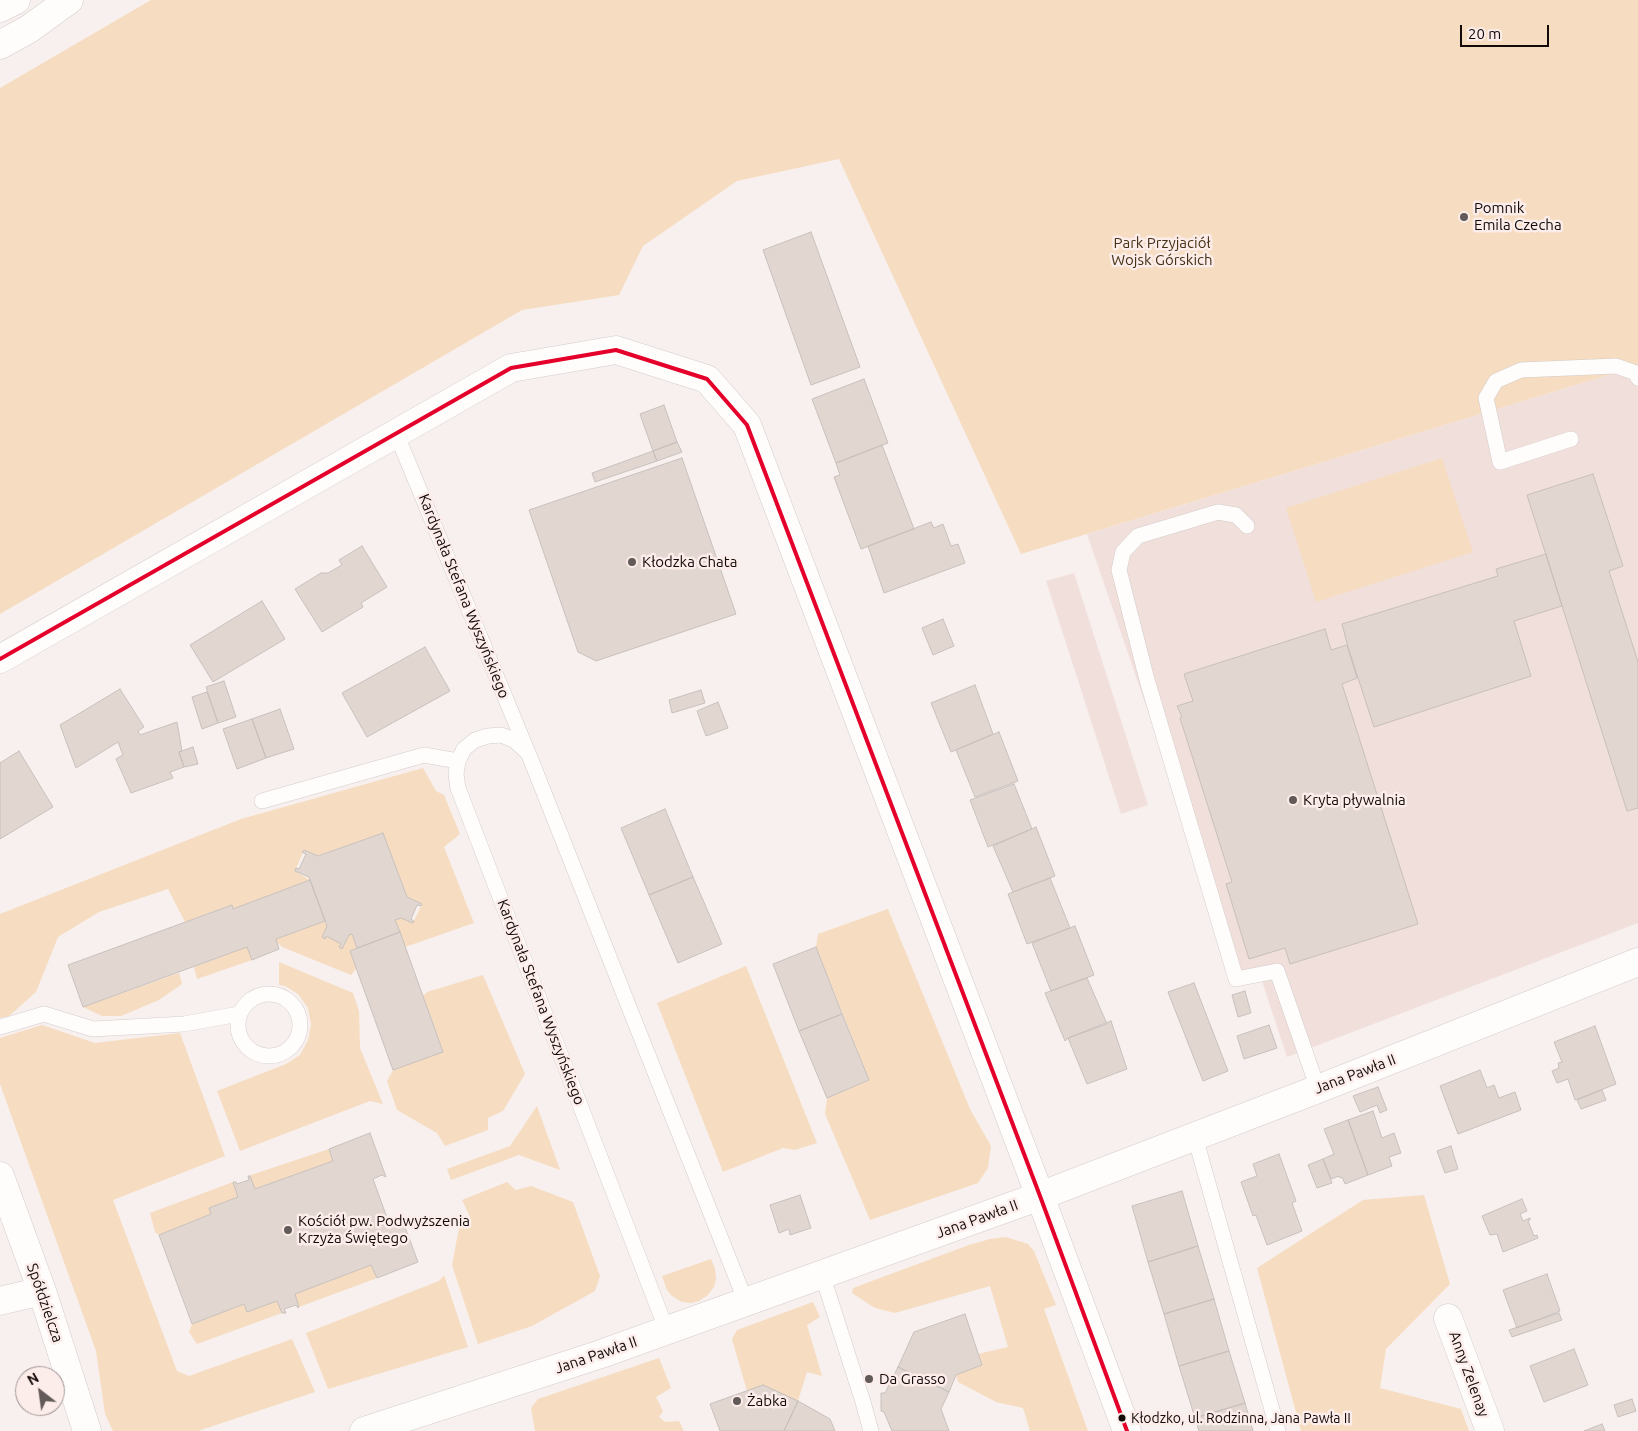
<!DOCTYPE html>
<html>
<head>
<meta charset="utf-8">
<style>
  body { margin:0 }
  #map { position:relative; width:1638px; height:1431px; overflow:hidden; background:#f8f0ee; font-family:Ubuntu,sans-serif }
  canvas { display:block }
  .north { position:absolute; left:15px; top:1366px; width:50px; height:50px; box-sizing:border-box; background:#fcedea; border:1px solid #9e9290; border-radius:50%; rotate:330deg; font-size:14px; font-weight:700; line-height:20px; text-align:center; color:#110a08 }
  .north::after { content:''; display:block; margin:auto; width:18px; height:22px; background:#625a58; clip-path:polygon(50% 0,100% 100%,50% 72%,0 100%) }
  .scale { position:absolute; left:1460px; top:25px; width:89px; height:22px; box-sizing:border-box; border:2px solid #110a08; border-top:0; padding-left:6px; font-size:15px; line-height:18px; white-space:nowrap; color:#110a08; -webkit-text-stroke:4px #fcedea; paint-order:stroke }
</style>
</head>
<body>
<div id="map">
<canvas width="1638" height="1431"></canvas>
<div class="north">N</div>
<div class="scale">20 m</div>
</div>
<script>
const context = document.querySelector('canvas').getContext('2d');
context.lineJoin = 'round';
function fillPath(path, color) {
  context.fillStyle = color;
  context.fill(path, 'evenodd');
}
function toPath(rows) {
  const path = new Path2D();
  for (const r of rows) {
    if (r.length === 3) {
      path.moveTo(r[0] + r[2], r[1]);
      path.arc(r[0], r[1], r[2], 0, 2 * Math.PI);
      continue;
    }
    path.moveTo(r[0], r[1]);
    for (let i = 2; i < r.length; i += 2) path.lineTo(r[i], r[i + 1]);
  }
  return path;
}
function strokePath(path, color, width, dash) {
  context.strokeStyle = color;
  context.lineWidth = width;
  context.lineCap = dash ? 'butt' : 'round';
  context.setLineDash(dash || []);
  context.stroke(path);
}
function write(font, color, halo, rows, align = 'center') {
  context.font = font + ' Ubuntu,sans-serif';
  context.lineWidth = 5;
  context.setLineDash([]);
  context.textBaseline = 'middle';
  context.strokeStyle = halo;
  context.fillStyle = color;
  for (const [text, x, y, turn = 0] of rows) {
    context.save();
    context.translate(x, y);
    context.rotate((+turn || 0) * Math.PI / 180);
    context.textAlign = isNaN(turn) ? turn : align;
    if (halo) context.strokeText(text, 0, 0);
    context.fillText(text, 0, 0);
    context.restore();
  }
}
const built = toPath([
  [1638,366,1638,923,1287,1057,1262,981,1242,985,1087,534],
  [1074,573,1148,805,1121,814,1046,581]
]);
const green = toPath([
  [151,0,1638,0,1638,366,1021,554,839,159,737,181,643,246,619,295,522,310,0,614,0,88],
  [1442,458,1473,552,1316,602,1286,508],
  [423,768,436,791,444,795,460,834,444,847,474,923,405,947,395,920,401,918,414,921,422,904,407,897,383,833,318,856,304,850,295,871,310,880,233,909,231,905,185,922,168,889,99,912,58,937,36,992,9,1016,0,1018,0,914,241,819],
  [888,909,970,1109,991,1146,988,1168,978,1183,870,1220,825,1114,827,1098,869,1080,816,947,818,934],
  [325,921,327,926,322,937,326,936,341,944,340,947,342,948,349,935,352,934,357,948,350,951,356,969,351,975,282,947,277,942,276,939],
  [247,947,252,960,197,979,194,967],
  [279,962,353,993,359,1011,360,1048,383,1104,370,1101,240,1151,217,1091,286,1064,300,1055,308,1040,311,1025,308,1008,298,994,285,986,279,985],
  [746,966,817,1143,795,1150,783,1148,723,1172,657,1003],
  [179,973,182,984,159,1000,121,1016,102,1016,83,1007],
  [483,975,525,1074,503,1111,488,1118,488,1130,445,1146,437,1133,397,1110,387,1081,393,1070,443,1051,423,996,427,992],
  [42,1025,95,1043,180,1033,225,1156,113,1200,177,1371,189,1376,292,1339,315,1392,198,1431,113,1431,105,1414,96,1351,0,1084,0,1038],
  [537,1106,560,1170,519,1155,451,1180,447,1169,510,1146],
  [329,1149,333,1161,255,1189,248,1176],
  [233,1182,238,1197,209,1208,211,1214,159,1235,155,1232,150,1213],
  [507,1182,516,1190,531,1186,573,1202,600,1276,595,1291,532,1326,478,1344,452,1265,459,1228,470,1217,462,1200],
  [1424,1195,1450,1284,1386,1349,1380,1388,1461,1409,1469,1431,1301,1431,1257,1268,1363,1200],
  [1006,1237,1028,1244,1034,1251,1056,1305,1044,1309,1088,1431,1030,1431,1023,1408,996,1402,958,1382,956,1375,982,1365,978,1354,1008,1347,990,1286,895,1313,875,1308,852,1293,853,1288,969,1245,990,1239],
  [711,1259,715,1269,716,1279,714,1287,708,1295,699,1301,691,1303,682,1302,672,1296,667,1290,662,1276],
  [371,1265,377,1278,299,1307,295,1294],
  [444,1275,468,1347,328,1389,306,1333,439,1281],
  [277,1301,282,1313,197,1344,189,1332,192,1324,244,1304,247,1312],
  [813,1302,820,1317,807,1325,822,1376,807,1372,798,1401,747,1391,732,1339,737,1330],
  [659,1358,671,1388,656,1397,663,1411,659,1417,665,1422,679,1421,684,1431,535,1431,531,1408,538,1399]
]);
const building = toPath([
  [811,232,860,367,811,385,763,250,811,232],
  [864,379,888,443,836,463,812,399,864,379],
  [664,405,677,442,653,451,640,414,664,405],
  [677,442,682,452,657,461,653,451,677,442],
  [882,445,914,529,861,549,834,477,840,475,836,463,882,445],
  [653,451,657,461,595,482,592,473,653,451],
  [682,458,736,614,596,661,578,652,529,510,682,458],
  [1593,474,1623,566,1609,571,1638,662,1638,808,1627,811,1527,495,1593,474],
  [931,522,934,528,943,524,951,546,958,544,965,563,884,593,868,546,931,522],
  [362,546,387,587,361,603,363,607,322,632,295,589,321,573,328,573,342,565,339,560,362,546],
  [1546,554,1562,606,1514,621,1531,676,1374,727,1348,647,1342,624,1498,576,1496,569,1546,554],
  [262,601,285,639,213,682,190,645,262,601],
  [943,619,954,646,933,655,922,628,943,619],
  [1325,629,1331,650,1347,645,1357,678,1342,684,1418,924,1290,964,1285,948,1249,959,1226,884,1232,882,1180,718,1182,717,1177,706,1193,701,1184,674,1325,629],
  [425,647,450,691,367,737,342,693,425,647],
  [224,681,236,717,218,723,206,687,224,681],
  [975,685,993,734,951,752,931,703,975,685],
  [120,689,144,727,138,731,140,735,177,722,182,751,179,752,184,767,170,772,173,778,131,793,116,759,123,755,118,742,76,768,60,725,120,689],
  [701,690,705,703,672,713,669,700,701,690],
  [207,692,218,723,202,729,192,697,207,692],
  [718,702,728,728,706,736,697,711,718,702],
  [280,709,294,749,266,758,252,719,280,709],
  [252,719,266,758,237,769,223,729,252,719],
  [999,732,1018,781,975,797,956,750,999,732],
  [193,747,198,764,184,767,179,752,193,747],
  [19,751,53,807,0,839,0,763,19,751],
  [1014,784,1032,829,988,847,970,800,1014,784],
  [665,809,693,877,649,895,621,828,665,809],
  [1036,827,1055,876,1013,892,993,846,1036,827],
  [383,833,407,897,422,904,421,906,417,905,411,919,414,921,413,923,401,918,395,920,400,932,357,948,352,934,349,935,342,949,339,947,341,944,326,936,325,939,322,937,327,926,309,877,295,871,296,868,299,869,306,854,302,852,304,850,318,856,383,833],
  [693,877,722,944,678,963,649,895,693,877],
  [1050,878,1070,928,1027,944,1008,894,1050,878],
  [310,880,325,921,276,939,279,949,252,960,247,947,83,1007,68,965,232,905,233,909,310,880],
  [1075,926,1094,975,1051,991,1032,943,1075,926],
  [400,932,443,1052,393,1070,350,951,400,932],
  [816,947,842,1014,799,1031,773,964,816,947],
  [1087,978,1107,1024,1068,1038,1065,1041,1045,993,1087,978],
  [1194,983,1228,1071,1203,1081,1168,992,1194,983],
  [1245,991,1251,1013,1238,1017,1232,995,1245,991],
  [842,1014,869,1080,827,1098,799,1031,842,1014],
  [1111,1021,1127,1069,1087,1084,1068,1038,1111,1021],
  [1269,1025,1277,1048,1244,1059,1237,1036,1269,1025],
  [1595,1026,1616,1084,1575,1100,1568,1079,1557,1083,1552,1071,1559,1068,1558,1063,1562,1062,1554,1042,1595,1026],
  [1480,1070,1487,1088,1494,1085,1499,1098,1515,1092,1521,1110,1458,1134,1440,1086,1480,1070],
  [1378,1087,1387,1110,1380,1113,1377,1105,1360,1112,1353,1096,1378,1087],
  [1602,1090,1606,1100,1581,1109,1577,1100,1602,1090],
  [1373,1111,1382,1138,1394,1133,1401,1153,1389,1157,1392,1166,1368,1175,1348,1120,1373,1111],
  [1348,1120,1368,1175,1345,1184,1342,1177,1340,1178,1339,1176,1331,1179,1323,1159,1334,1154,1324,1129,1348,1120],
  [370,1133,386,1177,382,1175,373,1179,390,1226,400,1222,399,1220,402,1219,418,1262,377,1278,371,1265,295,1294,299,1307,298,1308,296,1305,284,1309,286,1313,282,1313,277,1301,247,1312,244,1304,192,1324,159,1235,211,1214,209,1208,238,1197,233,1182,236,1182,237,1184,249,1180,248,1176,250,1176,255,1189,333,1161,329,1149,370,1133],
  [1451,1146,1458,1169,1445,1173,1437,1151,1451,1146],
  [1279,1154,1296,1201,1292,1203,1302,1231,1267,1245,1256,1215,1253,1216,1241,1182,1257,1176,1253,1164,1279,1154],
  [1323,1159,1332,1183,1317,1188,1308,1165,1323,1159],
  [1182,1191,1198,1246,1148,1262,1132,1206,1182,1191],
  [800,1195,811,1228,790,1235,789,1229,779,1233,770,1205,800,1195],
  [1522,1199,1527,1211,1520,1214,1523,1221,1530,1218,1530,1220,1528,1221,1534,1236,1537,1235,1538,1238,1503,1252,1497,1234,1490,1235,1482,1216,1522,1199],
  [1198,1246,1214,1299,1164,1314,1148,1262,1198,1246],
  [1547,1274,1560,1311,1517,1328,1503,1290,1547,1274],
  [1214,1299,1229,1351,1179,1366,1164,1314,1214,1299],
  [1559,1313,1562,1320,1512,1337,1509,1330,1559,1313],
  [965,1314,982,1365,956,1375,949,1392,898,1367,914,1332,965,1314],
  [1574,1349,1588,1385,1544,1402,1530,1366,1574,1349],
  [1229,1351,1245,1403,1195,1418,1179,1366,1229,1351],
  [898,1367,949,1392,941,1409,949,1431,892,1431,884,1412,881,1411,881,1393,885,1393,898,1367],
  [763,1385,798,1401,784,1431,720,1431,710,1404,763,1385],
  [1632,1399,1636,1411,1618,1417,1614,1405,1632,1399],
  [798,1401,830,1419,835,1431,784,1431,798,1401],
  [1245,1403,1253,1431,1199,1431,1195,1418,1245,1403],
  [1602,1424,1605,1431,1584,1431,1602,1424]
]);
const lane = toPath([
  [396,433,531,760,746,1302],
  [1571,439,1500,462,1486,398,1496,381,1521,370,1616,366,1636,373,1638,378],
  [1247,526,1236,515,1218,512,1138,536,1123,552,1119,570,1147,680,1236,979,1277,971,1318,1089],
  [527,752,514,740,501,735,488,736,475,740,464,749,458,761,456,774,458,788,667,1331],
  [262,801,424,755,458,761],
  [269,1025,31],
  [0,1027,44,1014,93,1029,184,1024,239,1014],
  [1195,1137,1278,1431],
  [822,1274,863,1402,871,1431]
]);
const street = toPath([
  [0,659,511,368,616,350,707,379,747,425,1040,1196,1127,1431],
  [0,1176,42,1291,87,1431],
  [0,1301,42,1291],
  [1448,1318,1490,1431],
  [364,1431,601,1354,1040,1196,1318,1089,1638,962]
]);
const secondary = toPath([
  [0,8,16,0],
  [0,45,29,29,69,0]
]);
const bus1 = toPath([
  [0,659,511,368,616,350,707,379,747,425,1040,1196,1127,1431]
]);
const markers = [
  [1464,217,5,"#625a58"],
  [632,562,5,"#625a58"],
  [1293,800,5,"#625a58"],
  [288,1230,5,"#625a58"],
  [869,1379,5,"#625a58"],
  [737,1401,5,"#625a58"],
  [1122,1418,4.5,"#110a08"]
];
const busNames = [
  ["Kłodzko, ul. Rodzinna, Jana Pawła II",1131,1418]
];
const poiNames = [
  ["Pomnik",1474,208],
  ["Emila Czecha",1474,225],
  ["Kłodzka Chata",642,562],
  ["Kryta pływalnia",1303,800],
  ["Kościół pw. Podwyższenia",298,1221],
  ["Krzyża Świętego",298,1238],
  ["Da Grasso",879,1379],
  ["Żabka",747,1401]
];
const parkNames = [
  ["Park Przyjaciół",1162,243],
  ["Wojsk Górskich",1162,260]
];
const streetNames = [
  ["Kardynała Stefana Wyszyńskiego",464,596,68],
  ["Kardynała Stefana Wyszyńskiego",541,1002,69],
  ["Jana Pawła II",1355,1074,-21],
  ["Jana Pawła II",977,1219,-20],
  ["Spółdzielcza",45,1303,71],
  ["Jana Pawła II",596,1355,-19],
  ["Anny Zelenay",1469,1374,70]
];
fillPath(built, '#f1dfdb');
fillPath(green, '#f6dcc0');
fillPath(building, '#e2d6d1');
strokePath(building, '#c7c0bc', 1);
strokePath(lane, '#d4ccca', 16);
strokePath(street, '#d4ccca', 29);
strokePath(secondary, '#d4ccca', 29);
strokePath(lane, '#fefdfc', 15);
strokePath(street, '#fefdfc', 28);
strokePath(secondary, '#fefdfc', 28);
strokePath(bus1, '#e4002b', 4);
for (const [x, y, r, color] of markers) {
  const dot = new Path2D();
  dot.arc(x, y, r, 0, 2 * Math.PI);
  context.fillStyle = color;
  context.fill(dot);
  strokePath(dot, '#fcedea', 2);
}
write('14px', '#110a08', '#fcedea', busNames, 'left');
write('15px', '#110a08', '#fcedea', poiNames, 'left');
write('15px', '#463114', '#fcedea', parkNames);
write('15px', '#110a08', '#fcedea', streetNames);
</script>
</body>
</html>
